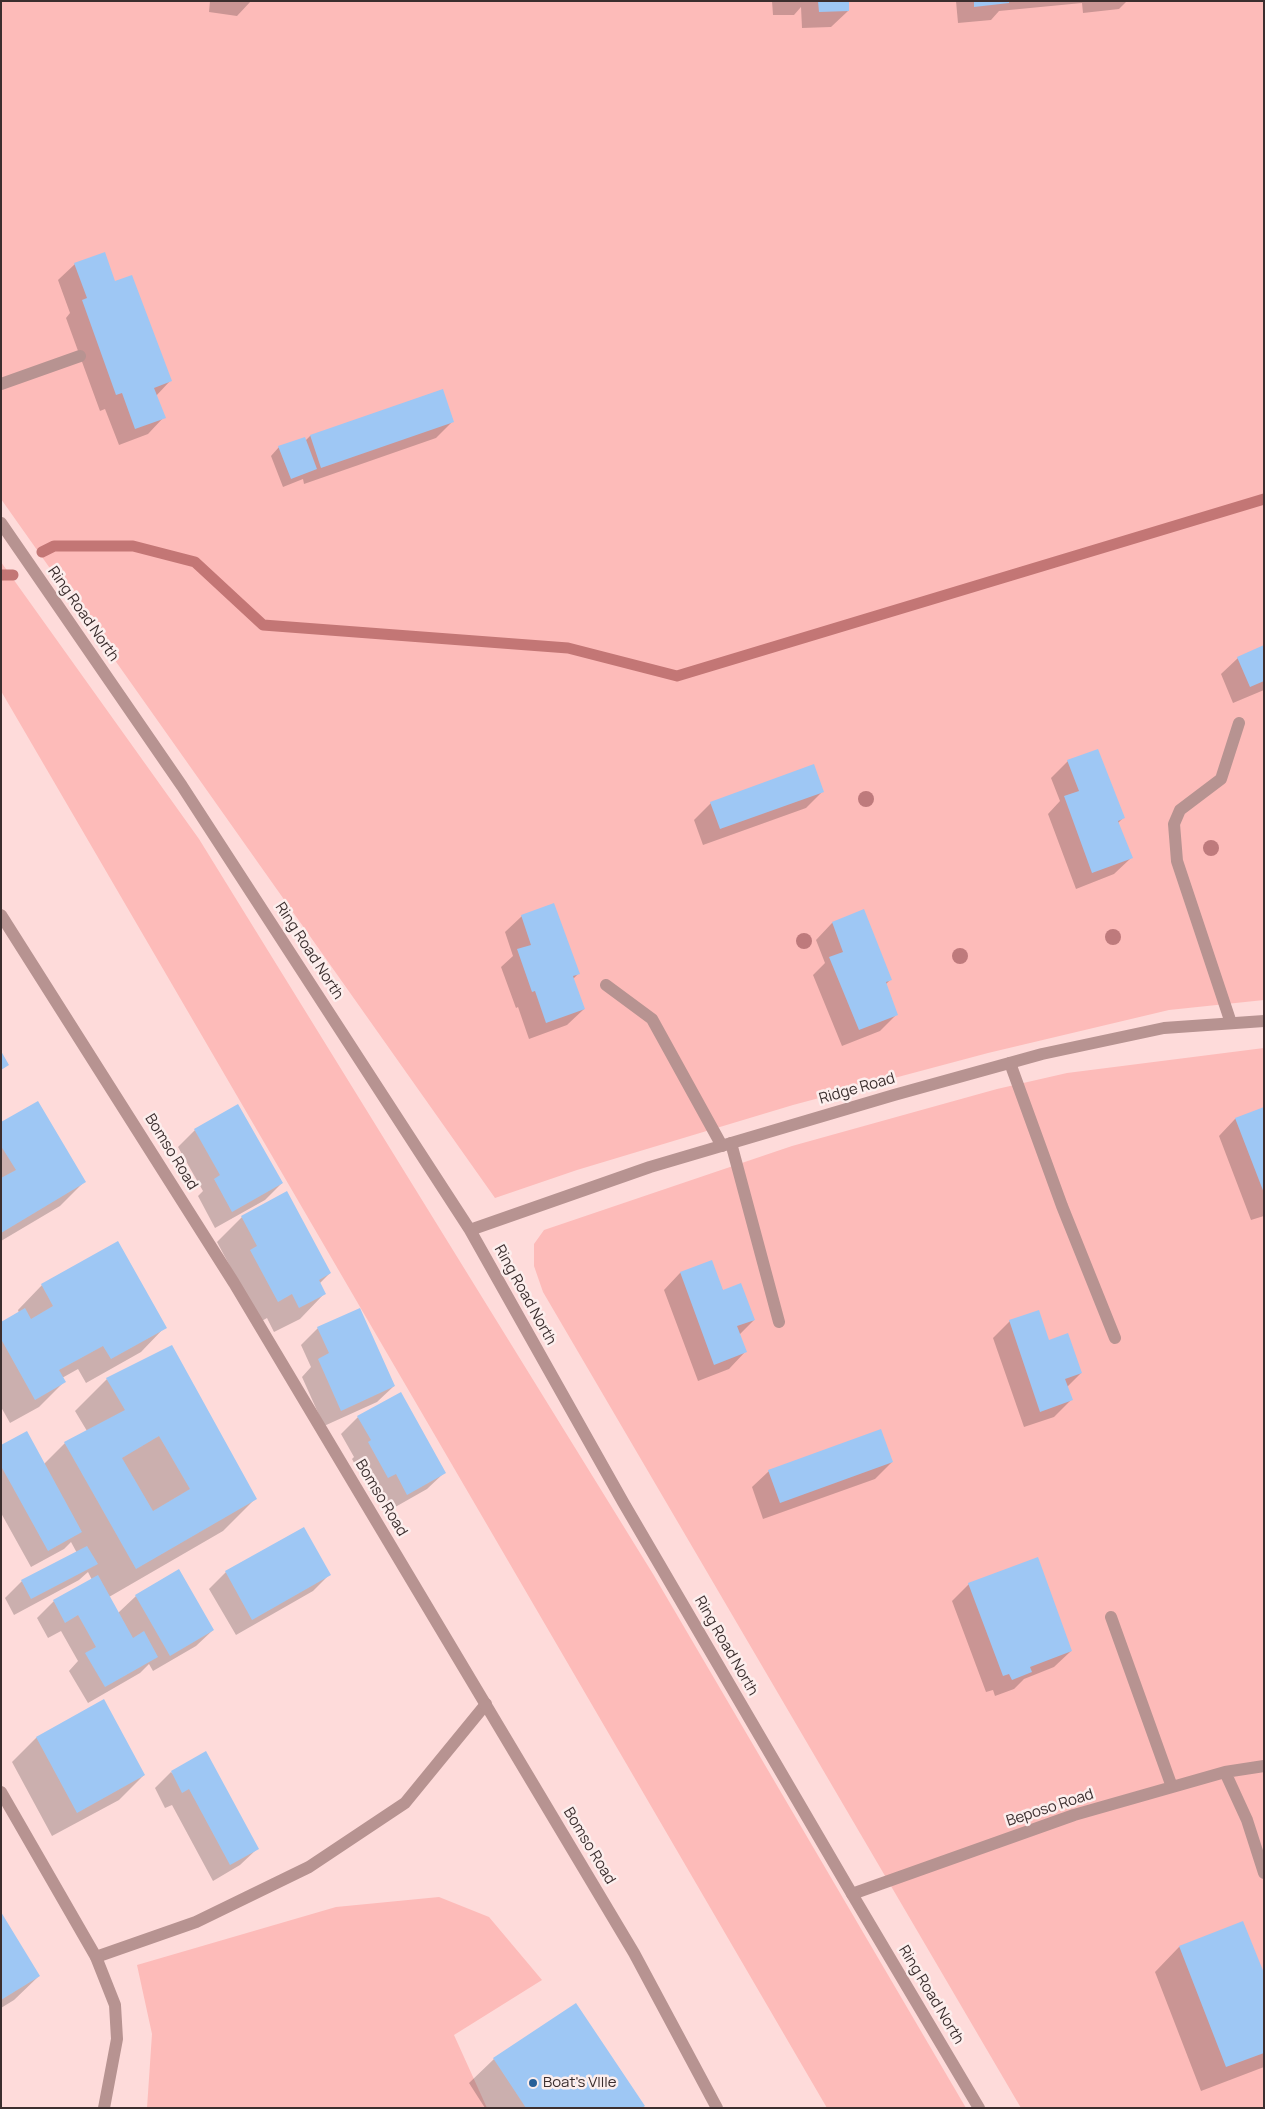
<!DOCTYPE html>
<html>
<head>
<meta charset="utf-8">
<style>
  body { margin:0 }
  #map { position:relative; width:1265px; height:2109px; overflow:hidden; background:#fedbda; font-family:Manrope,sans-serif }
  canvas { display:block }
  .frame { position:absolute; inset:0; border:2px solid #3b2e2e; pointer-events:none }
</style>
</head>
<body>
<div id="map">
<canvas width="1265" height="2109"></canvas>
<div class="frame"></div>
</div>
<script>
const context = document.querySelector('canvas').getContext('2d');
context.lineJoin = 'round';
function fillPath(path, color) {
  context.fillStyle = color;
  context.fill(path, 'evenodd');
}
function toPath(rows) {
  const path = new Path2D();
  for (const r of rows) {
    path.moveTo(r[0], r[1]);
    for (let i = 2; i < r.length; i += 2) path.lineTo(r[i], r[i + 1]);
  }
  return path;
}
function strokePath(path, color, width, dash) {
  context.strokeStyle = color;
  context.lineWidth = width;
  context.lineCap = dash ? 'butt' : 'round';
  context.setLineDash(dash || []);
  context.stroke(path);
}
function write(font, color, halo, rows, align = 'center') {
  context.font = font + ' Manrope,sans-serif';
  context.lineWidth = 5;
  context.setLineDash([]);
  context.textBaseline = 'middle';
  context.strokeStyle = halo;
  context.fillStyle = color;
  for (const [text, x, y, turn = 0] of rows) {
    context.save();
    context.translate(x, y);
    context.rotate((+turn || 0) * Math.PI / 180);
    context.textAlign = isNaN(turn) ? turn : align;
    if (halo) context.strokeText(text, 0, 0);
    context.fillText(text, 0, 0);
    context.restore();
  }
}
const green = toPath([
  [1,1,1264,1,1264,1000,1169,1010,988,1053,793,1105,577,1170,495,1198,1,499],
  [1,562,199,839,653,1574,966,2108,827,2108,1,691],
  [1264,1048,1264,2108,1021,2108,543,1292,534,1266,534,1244,544,1230,792,1146,997,1089,1067,1073],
  [439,1897,489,1917,542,1980,454,2035,487,2108,147,2108,152,2034,137,1965,336,1907]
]);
const shadow = toPath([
  [210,1,251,1,237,16,209,12],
  [772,1,847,1,848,11,831,27,802,28,801,7,794,15,773,15],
  [956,1,1127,1,1119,9,1083,13,1082,3,999,11,991,20,958,23],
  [75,264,170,381,156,396,164,417,148,434,119,445,105,409,100,411,66,318,70,313,58,280],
  [442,390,453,421,436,438,304,484,303,479,283,487,271,456,279,447,305,441,310,436],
  [1264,647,1264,690,1233,703,1221,674,1238,658],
  [1068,761,1123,818,1118,823,1131,858,1114,874,1076,889,1048,814,1060,801,1051,778],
  [822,792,806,808,703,845,694,820,711,803],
  [864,911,890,980,885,985,897,1014,880,1031,842,1046,813,975,825,963,816,940,832,923],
  [522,916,578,974,573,979,584,1009,567,1025,529,1039,518,1007,516,1008,501,967,513,956,505,932],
  [1264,1108,1264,1216,1251,1220,1219,1136,1235,1119],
  [1,1124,84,1182,60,1206,1,1241],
  [195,1130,282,1183,265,1200,215,1228,198,1196,203,1191,178,1147],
  [242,1217,330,1273,319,1284,324,1294,300,1319,274,1332,267,1318,253,1326,232,1270,217,1242],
  [711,1262,723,1291,754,1320,739,1335,745,1352,729,1369,698,1381,664,1290,680,1273],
  [42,1285,165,1327,141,1352,86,1383,78,1369,62,1378,64,1382,39,1407,10,1423,1,1407,1,1323,19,1313,18,1310],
  [1010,1321,1048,1341,1081,1373,1067,1387,1071,1400,1054,1417,1024,1427,993,1338],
  [318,1328,394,1386,377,1402,324,1426,302,1377,311,1367,301,1345],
  [107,1379,255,1499,223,1531,109,1597,118,1613,136,1596,213,1630,196,1646,153,1671,149,1664,140,1673,88,1703,69,1671,78,1661,61,1631,48,1638,37,1618,54,1601,92,1580,88,1572,79,1580,14,1615,5,1598,22,1581,77,1553,71,1542,64,1549,31,1567,1,1513,1,1447,44,1464,65,1443,87,1431,75,1411],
  [358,1417,444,1473,427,1489,390,1510,379,1490,371,1494,352,1459,354,1457,341,1434],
  [892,1462,875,1479,763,1519,752,1487,769,1471],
  [226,1572,329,1575,313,1591,236,1635,209,1589],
  [969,1584,1071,1651,1054,1667,1024,1679,1014,1689,995,1696,993,1690,986,1692,952,1601],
  [103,1701,144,1775,119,1800,52,1836,12,1762,36,1738],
  [171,1772,257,1849,240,1865,213,1881,172,1805,165,1808,155,1788],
  [1,1914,39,1976,14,2000,1,2008],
  [1243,1923,1264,1976,1264,2067,1201,2091,1155,1972,1179,1947],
  [494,2059,641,2108,485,2108,469,2083]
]);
const stream = toPath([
  [42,552,54,546,133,546,195,562,263,625,568,648,677,676,1264,499],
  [1,575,13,575]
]);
const building = toPath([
  [818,1,849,1,849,11,819,12],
  [974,1,1009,1,1009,3,974,7],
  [105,252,115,281,132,275,172,381,154,388,166,418,135,429,122,393,116,395,82,300,87,298,74,263],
  [443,389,454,422,321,468,310,435],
  [305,437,317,469,291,479,278,446],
  [1264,645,1264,681,1250,687,1237,657],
  [1098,749,1125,818,1118,821,1133,858,1092,873,1064,796,1079,791,1067,760],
  [814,764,824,792,720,829,710,802],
  [554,903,580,974,573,976,585,1009,546,1023,535,991,532,992,517,949,531,945,521,915],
  [864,909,892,980,886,982,898,1015,859,1030,829,957,843,952,832,922],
  [1,1051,9,1065,1,1070],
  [38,1101,86,1182,1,1233,1,1178,16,1170,1,1146,1,1122],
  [238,1104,283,1183,232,1212,214,1179,220,1175,194,1129],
  [1264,1107,1264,1193,1235,1118],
  [287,1191,331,1273,319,1280,326,1294,299,1308,292,1294,278,1302,250,1250,257,1246,241,1216],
  [118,1241,167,1328,111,1359,103,1346,59,1370,66,1382,35,1400,1,1339,1,1322,25,1308,31,1319,53,1306,41,1284],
  [712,1260,723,1290,741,1283,755,1320,737,1326,747,1352,714,1365,680,1272],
  [360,1308,395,1386,341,1411,318,1359,329,1353,317,1327],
  [1039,1310,1049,1340,1068,1333,1082,1373,1065,1379,1073,1400,1040,1412,1009,1320],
  [172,1345,257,1499,136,1569,64,1442,125,1410,106,1378],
  [159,1436,190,1489,153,1511,122,1458],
  [401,1392,446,1473,407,1495,396,1474,388,1478,368,1442,371,1440,357,1416],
  [881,1429,893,1462,780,1503,768,1470],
  [27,1431,82,1532,48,1551,1,1466,1,1445],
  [304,1527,331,1575,252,1620,225,1571],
  [87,1546,98,1564,31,1599,21,1580],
  [1038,1557,1072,1651,1030,1667,1032,1672,1012,1680,1009,1674,1003,1676,968,1583],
  [179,1569,214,1630,170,1656,135,1595],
  [98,1575,133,1638,144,1631,158,1657,105,1687,85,1653,96,1647,78,1615,65,1623,53,1600],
  [104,1699,145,1775,77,1813,36,1737],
  [206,1751,259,1849,230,1865,189,1789,182,1793,171,1771],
  [1,1912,40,1976,1,2000],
  [1243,1921,1264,1973,1264,2053,1226,2067,1179,1946],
  [576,2003,645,2106,642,2108,526,2108,493,2058]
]);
const service = toPath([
  [1,384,80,356],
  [606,985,652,1019,722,1146],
  [1231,1023,1177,861,1174,824,1180,810,1221,779,1239,723],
  [1010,1063,1062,1206,1115,1338],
  [731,1143,779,1322],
  [1111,1617,1172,1787],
  [1225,1772,1247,1820,1264,1873],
  [852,1894,1074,1815,1225,1772,1264,1766],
  [96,1957,196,1922,309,1867,405,1803,486,1704]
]);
const minor = toPath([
  [1,523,182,786,470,1230,623,1502,852,1894,979,2108],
  [470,1230,650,1167,894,1095,1042,1054,1164,1028,1264,1021],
  [1,1792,96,1957,115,2005,117,2039,104,2108]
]);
const tertiary = toPath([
  [1,915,234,1283,634,1953,717,2108]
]);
const trees = [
  [866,799],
  [1211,848],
  [1113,937],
  [804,941],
  [960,956]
];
const markers = [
  [533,2083,5,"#286098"]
];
const streetNames = [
  ["Ring Road North",83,614,55],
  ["Ring Road North",309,951,57],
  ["Ridge Road",857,1089,-16],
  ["Bomso Road",171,1152,58],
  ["Ring Road North",525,1295,61],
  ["Bomso Road",381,1498,59],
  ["Ring Road North",726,1646,60],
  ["Beposo Road",1050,1808,-18],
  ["Bomso Road",589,1846,59],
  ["Ring Road North",931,1995,59]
];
const poiNames = [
  ["Boat's VIlle",543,2083]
];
fillPath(green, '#fdbbb9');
fillPath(shadow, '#0003');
strokePath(stream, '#c37675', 11);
fillPath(building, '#9ec7f4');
strokePath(service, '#b79391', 12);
strokePath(minor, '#b79391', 12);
strokePath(tertiary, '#b79391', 12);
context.fillStyle = '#be7a7c';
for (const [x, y] of trees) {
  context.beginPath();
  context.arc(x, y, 8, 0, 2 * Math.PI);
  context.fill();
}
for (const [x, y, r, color] of markers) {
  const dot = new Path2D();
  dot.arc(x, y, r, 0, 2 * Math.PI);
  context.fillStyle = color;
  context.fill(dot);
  strokePath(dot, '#fceeed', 2);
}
write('15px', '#3b2e2e', '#fceeed', streetNames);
write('15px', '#3b2e2e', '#fceeed', poiNames, 'left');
</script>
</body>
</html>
